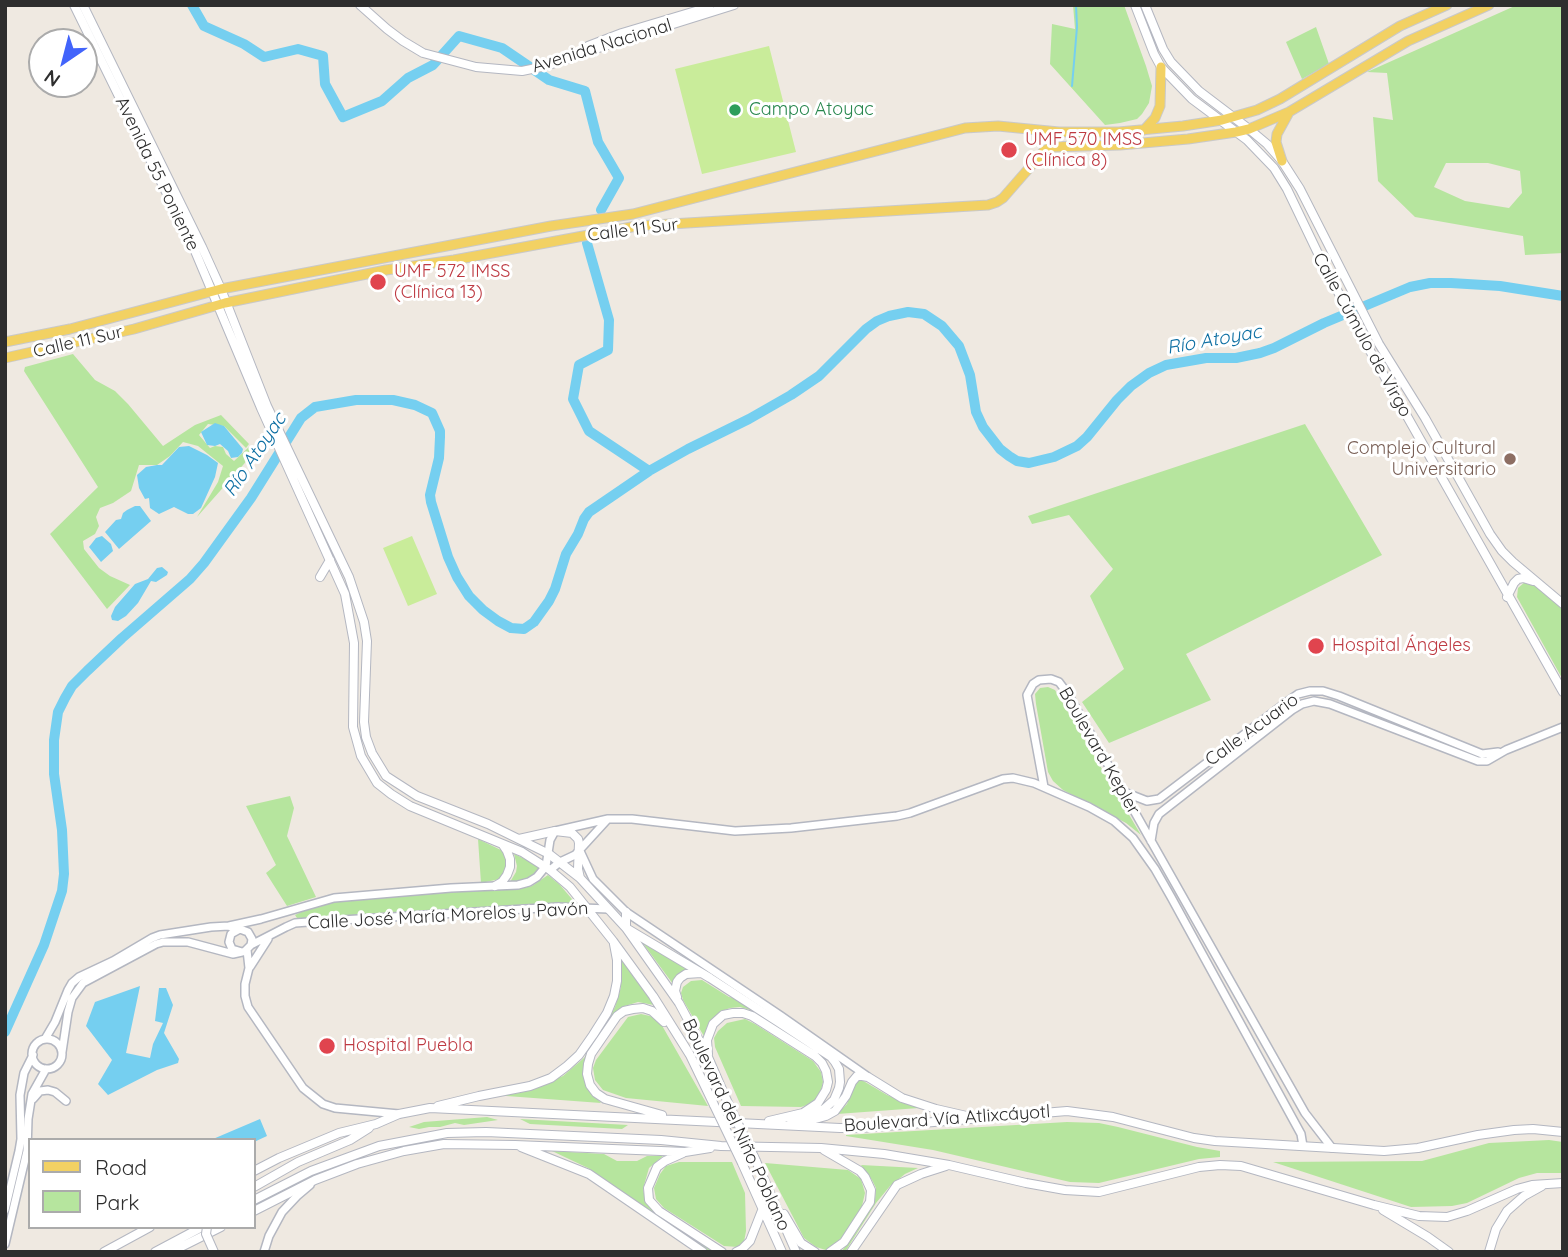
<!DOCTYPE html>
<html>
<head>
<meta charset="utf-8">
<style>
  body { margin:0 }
  #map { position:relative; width:1568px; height:1257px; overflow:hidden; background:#efe9e1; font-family:Quicksand,sans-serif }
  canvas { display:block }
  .frame { position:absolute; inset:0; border:7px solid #2e2e2e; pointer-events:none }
  .legend { position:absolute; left:28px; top:1138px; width:228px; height:91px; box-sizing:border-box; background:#fff; border:2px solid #ababab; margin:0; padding:9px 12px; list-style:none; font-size:21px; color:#2e2e2e }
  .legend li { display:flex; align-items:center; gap:14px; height:35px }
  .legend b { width:35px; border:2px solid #ababab }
  .north { position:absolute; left:28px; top:28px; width:70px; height:70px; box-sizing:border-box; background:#fff; border:2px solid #ababab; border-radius:50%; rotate:215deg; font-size:19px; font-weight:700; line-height:28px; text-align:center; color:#2e2e2e }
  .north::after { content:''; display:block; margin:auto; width:24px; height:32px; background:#4264fb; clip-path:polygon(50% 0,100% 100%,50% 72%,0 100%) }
</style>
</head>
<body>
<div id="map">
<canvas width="1568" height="1257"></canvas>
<div class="frame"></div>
<ul class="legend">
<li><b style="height:9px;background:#f2d163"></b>Road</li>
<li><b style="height:19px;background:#b6e59e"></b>Park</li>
</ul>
<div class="north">N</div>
</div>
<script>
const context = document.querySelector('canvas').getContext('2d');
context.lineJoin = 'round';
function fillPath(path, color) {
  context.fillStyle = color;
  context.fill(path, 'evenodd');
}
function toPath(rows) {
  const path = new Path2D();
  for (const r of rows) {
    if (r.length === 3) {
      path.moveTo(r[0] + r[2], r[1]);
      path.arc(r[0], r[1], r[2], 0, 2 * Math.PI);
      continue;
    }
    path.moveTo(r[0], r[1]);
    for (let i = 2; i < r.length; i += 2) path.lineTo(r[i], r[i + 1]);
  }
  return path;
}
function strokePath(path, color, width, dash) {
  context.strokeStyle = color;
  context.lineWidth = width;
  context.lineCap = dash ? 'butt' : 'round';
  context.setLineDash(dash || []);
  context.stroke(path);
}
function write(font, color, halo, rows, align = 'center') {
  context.font = font + ' Quicksand,sans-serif';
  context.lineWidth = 6;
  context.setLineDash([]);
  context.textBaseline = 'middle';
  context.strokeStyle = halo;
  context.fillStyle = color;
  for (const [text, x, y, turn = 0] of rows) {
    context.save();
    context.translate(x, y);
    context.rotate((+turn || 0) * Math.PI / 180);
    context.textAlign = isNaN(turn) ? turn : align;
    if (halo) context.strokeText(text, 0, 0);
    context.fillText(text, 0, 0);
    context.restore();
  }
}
const green = toPath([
  [1073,5,1124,5,1146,66,1152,86,1149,103,1142,114,1137,119,1120,123,1105,125,1050,64,1052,24,1075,29],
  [1517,5,1563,5,1563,253,1525,255,1523,236,1415,217,1378,181,1373,117,1393,120,1387,73,1367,72],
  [1446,163,1488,163,1520,171,1522,193,1509,208,1465,201,1434,187],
  [1316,27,1329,64,1302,79,1286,42],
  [73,354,95,380,115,391,128,404,163,446,195,425,221,415,249,444,246,448,224,426,208,424,199,435,210,448,215,446,223,447,226,454,234,461,250,446,254,450,251,456,197,517,218,482,223,466,198,446,183,442,170,456,157,465,139,465,131,491,113,503,100,508,96,517,99,526,95,534,83,541,84,549,99,568,110,576,130,585,107,609,50,534,98,487,24,371,25,367],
  [1305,424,1382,555,1186,654,1211,700,1109,743,1082,702,1124,669,1090,596,1113,569,1069,515,1032,524,1028,516],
  [1525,582,1533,583,1563,609,1563,680,1517,597,1518,588],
  [1048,687,1055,690,1141,835,1126,823,1063,790,1053,781,1048,772,1036,704,1035,694,1040,688],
  [290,796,294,808,287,836,316,897,287,906,266,873,276,865,246,806],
  [478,839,503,851,507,856,507,868,500,879,481,883],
  [514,854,525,859,541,869,533,877,521,882,510,882,516,872,517,866],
  [548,875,560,885,577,905,561,903,541,904,379,913,302,919,297,918,295,915,311,907,339,901,445,892,523,888,532,886],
  [639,938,690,969,673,984],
  [617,953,654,1005,638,1002,625,1006,611,1020,585,1063,593,1094,601,1103,493,1095,519,1093,548,1082,563,1076,584,1058,606,1024,615,1007,621,987],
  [702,980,729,997,736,998,757,1012,740,1007,730,1008,722,1011,713,1018,707,1027,705,1038,683,1000,681,993,683,987,691,981],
  [641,1014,650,1016,660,1022,708,1106,626,1098,603,1090,595,1080,593,1068,596,1060,628,1017],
  [745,1019,755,1024,813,1061,821,1072,823,1082,821,1091,813,1103,801,1107,741,1106,715,1047,714,1038,718,1031,727,1023],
  [860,1079,887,1095,919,1108,837,1114,847,1104,856,1080],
  [487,1117,498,1120,464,1125,455,1123,440,1127,429,1127,419,1129,409,1127,424,1122],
  [520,1119,628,1125,622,1129,530,1124],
  [1067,1122,1099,1123,1118,1127,1197,1147,1220,1151,1220,1157,1199,1159,1099,1183,1070,1182,933,1150,846,1136,846,1135],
  [1549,1140,1563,1142,1563,1173,1537,1173,1519,1178,1467,1203,1452,1206,1411,1207,1273,1162,1422,1161,1489,1143],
  [552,1151,604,1154,617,1161,637,1161,647,1156,663,1156,649,1168,643,1189,645,1198,653,1211,714,1252,710,1252,588,1168],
  [679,1162,732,1162,745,1193,746,1231,744,1242,738,1247,724,1246,664,1208,656,1199,654,1188,660,1174,666,1166],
  [765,1163,848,1170,861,1179,865,1193,862,1206,844,1235,829,1251,816,1247,804,1238],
  [861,1165,918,1168,905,1174,890,1186,876,1203,845,1252,841,1252,857,1231,875,1199,876,1188,872,1180]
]);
const pitch = toPath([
  [769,46,796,152,702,174,675,69],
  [412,536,437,594,408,606,383,548]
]);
const water = toPath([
  [215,423,224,426,243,449,242,453,238,457,231,458,228,451,220,444,215,446,207,445,201,432],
  [189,446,207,455,218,463,215,477,201,508,193,514,188,514,174,507,159,514,150,508,149,498,145,499,139,488,137,475,146,467,157,465,162,465,179,447],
  [135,506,140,506,151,521,119,549,105,532,116,520,121,519,123,513,127,510],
  [102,536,111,544,113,551,101,562,89,547,96,538],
  [162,567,168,572,167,575,156,582,151,581,138,603,126,616,118,621,112,620,111,616,115,607,135,584,148,579,157,568],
  [140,986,126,1053,150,1058,153,1044,163,1023,155,1021,159,988,166,988,173,1005,164,1033,179,1059,178,1063,157,1070,108,1095,98,1084,112,1060,86,1026,95,1002],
  [260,1119,267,1136,254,1142,254,1140,213,1139]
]);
const stream = toPath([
  [1072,86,1077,27,1076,5]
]);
const river = toPath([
  [192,5,204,26,244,44,264,57,298,49,323,56,325,84,343,117,382,101,408,78,433,65,459,36,502,48,549,80,585,91,598,142,619,178,601,210],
  [587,243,609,320,608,350,579,365,573,399,589,431,649,471],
  [5,1032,44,945,62,891,64,874,62,830,54,774,54,740,58,712,65,698,72,686,87,671,122,638,190,579,204,563,251,498,301,418,315,407,356,400,393,400,415,405,432,413,440,431,440,437,439,458,430,495,431,502,448,557,457,577,469,596,483,610,498,621,511,628,524,629,534,622,549,601,555,589,566,554,578,534,584,519,589,512,649,471,688,449,749,419,791,395,819,376,866,329,877,321,889,316,908,312,924,314,942,326,959,346,970,375,976,412,983,427,1000,449,1009,456,1017,461,1029,463,1054,457,1077,446,1087,437,1117,400,1131,386,1149,373,1166,365,1206,358,1236,358,1260,353,1274,348,1324,323,1410,287,1430,283,1451,283,1500,286,1563,296]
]);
const tertiary = toPath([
  [1044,787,1027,695,1033,684,1039,680,1051,679,1059,682,1068,694,1305,1113,1332,1148],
  [1124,792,1147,801,1159,799,1288,701,1298,694,1310,691,1323,691,1339,696,1482,754,1498,752],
  [1151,841,1154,823,1159,814,1292,710,1302,704,1314,701,1330,704,1478,761,1487,761,1506,750,1563,727],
  [580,851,593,879,626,912,781,1016,867,1076],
  [550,870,560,862,575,855,607,820],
  [229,926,261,919,334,898,451,888,518,885,529,882,537,877,546,866,550,840,555,831,608,819,632,819,735,831,791,828,897,816,910,813,1003,779,1013,778,1034,783,1089,807,1114,821,1133,838,1155,869,1171,897,1301,1134,1303,1146],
  [251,945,286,927,295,923,308,922,558,907,608,909],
  [247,950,249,968,245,984,245,996,248,1007,303,1088,323,1104,335,1108,399,1114],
  [250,967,268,939],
  [45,1039,55,1022,68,990,72,983,79,977,113,961,152,938,160,935,211,927,229,926,233,928],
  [47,1054,15],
  [62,1052,68,1012,72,998,83,983,156,944,163,942,188,942,233,954,242,952,245,951,251,945,252,939,248,932,240,929,231,934,229,942,232,949,242,952],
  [33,1099,40,1091,48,1090,55,1092,66,1101],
  [5,1210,19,1151,21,1139,20,1095,24,1073,33,1055],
  [5,1244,27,1151,28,1119,32,1094,46,1069],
  [264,1252,269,1236,282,1212,297,1196,310,1185]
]);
const secondary = toPath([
  [74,5,195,251,261,408,345,594,354,643,353,727,361,756,377,783,391,794,410,806,522,852,550,870,570,887,613,941,653,996,690,1055,714,1105],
  [83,5,202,247,221,289,267,406,349,577,364,622,367,641,364,722,366,737,372,753,386,776,417,796,488,824,549,854,580,878,626,928,679,1003,708,1057,728,1103],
  [360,5,387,29,403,41,423,53,476,67,522,71,546,66,619,41,734,5],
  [1135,5,1154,54,1161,67,1192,99,1247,140,1274,168,1287,189,1325,268,1369,349,1563,692],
  [1145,5,1163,49,1171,62,1199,91,1249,129,1267,144,1282,161,1300,189,1379,344,1425,418,1490,534,1502,551,1513,562,1563,604],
  [588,46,622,33,709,7],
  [320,577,330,560],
  [1507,597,1514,583,1518,579,1523,578,1533,581],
  [519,839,555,831,572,833,578,839,579,843,578,869,580,878],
  [495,886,502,882,507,875,510,867,510,859,507,851,503,845],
  [626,912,626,928,710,978,778,1022,831,1057,835,1062,839,1069,840,1082,839,1088,834,1100,824,1109,791,1123],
  [677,997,675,991,677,982,680,978,686,974,701,973],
  [708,1054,707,1040,713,1024,723,1015,733,1013,743,1013,752,1016,815,1056,822,1063,826,1071,828,1082,826,1090,818,1103,803,1113,769,1121],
  [438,1106,479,1096,530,1086,551,1078,567,1066,579,1055,593,1035,607,1013,614,996,617,981,617,960,614,944],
  [662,1115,605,1099,596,1093,590,1085,587,1074,588,1064,591,1054,617,1016,624,1011,633,1009,643,1008,652,1011,664,1022],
  [805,1122,826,1116,835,1111,846,1096,852,1082,857,1076,862,1076,868,1077,902,1098,936,1109,971,1117],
  [521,1147,589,1174,703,1252],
  [824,1150,860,1171,865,1177,871,1190,870,1202,844,1242,830,1252],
  [683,1153,665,1161,657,1167,648,1188,649,1200,659,1211,722,1252],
  [756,1161,796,1252],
  [742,1163,782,1252],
  [254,1171,279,1158,339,1133,376,1124,399,1114,430,1108,840,1128,861,1128,1067,1111,1113,1117,1194,1138,1215,1141,1384,1151,1418,1148,1478,1135,1514,1130,1533,1129,1563,1132],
  [254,1187,298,1162,350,1140,369,1128],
  [254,1200,311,1171,379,1146,447,1133,486,1132,661,1140,721,1146,821,1148,884,1154,949,1165,1026,1183,1065,1190,1099,1192,1199,1167,1220,1165,1241,1166,1374,1205,1419,1216,1447,1217,1467,1211,1517,1189,1532,1185,1563,1183],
  [1383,1210,1428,1237,1449,1252],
  [254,1211,315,1180,357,1164,404,1151,444,1144,515,1145,685,1152,710,1148],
  [784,1214,801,1243,815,1252],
  [104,1252,150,1227],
  [155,1252,202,1227],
  [171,1252,221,1227],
  [736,1252,742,1249,750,1241,763,1208],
  [851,1252,897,1185,921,1174,946,1166],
  [1489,1252,1496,1229,1507,1211,1524,1196,1542,1186]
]);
const primary = toPath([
  [1144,130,1155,118,1160,106,1161,67],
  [1282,161,1276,142,1277,134,1288,114],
  [5,342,70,329,221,289,551,226,633,214,965,128,998,126,1059,132,1119,132,1183,126,1222,120,1257,110,1280,99,1400,26,1447,5],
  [5,358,134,329,225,303,386,270,454,260,637,226,988,205,997,202,1003,198,1044,151,1051,147,1120,145,1188,139,1236,132,1249,129,1289,112,1408,41,1489,5]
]);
const secondaryBridge = toPath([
  [728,1103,756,1161],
  [714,1105,742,1163],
  [207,1227,206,1234,214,1252]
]);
const markers = [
  [735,110,7,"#2e9e5b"],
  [1009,150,9,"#e0444e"],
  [378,282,9,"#e0444e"],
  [1510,459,7,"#8d6e63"],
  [1316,646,9,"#e0444e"],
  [327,1046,9,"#e0444e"]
];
const streetNames = [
  ["Avenida Nacional",602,46,-17],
  ["Avenida 55 Poniente",157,174,64],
  ["Calle 11 Sur",633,230,-7],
  ["Calle Cúmulo de Virgo",1362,335,61],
  ["Calle 11 Sur",78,342,-13],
  ["Calle Acuario",1252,730,-36],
  ["Boulevard Kepler",1099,751,60],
  ["Calle José María Morelos y Pavón",448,916,-3],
  ["Boulevard Vía Atlixcáyotl",947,1119,-4],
  ["Boulevard del Niño Poblano",736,1125,65]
];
const leisureNames = [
  ["Campo Atoyac",749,110]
];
const healthNames = [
  ["UMF 570 IMSS",1025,140],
  ["(Clínica 8)",1025,161],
  ["UMF 572 IMSS",394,272],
  ["(Clínica 13)",394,293],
  ["Hospital Ángeles",1332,646],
  ["Hospital Puebla",343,1046]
];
const educationNames = [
  ["Complejo Cultural",1496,449],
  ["Universitario",1496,470]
];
const waterNames = [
  ["Río Atoyac",1214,340,-10],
  ["Río Atoyac",255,455,-56]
];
fillPath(green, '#b6e59e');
fillPath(pitch, '#c9ec9a');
fillPath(water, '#75cff0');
strokePath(stream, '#75cff0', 2);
strokePath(river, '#75cff0', 10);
strokePath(tertiary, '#b4b7c1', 10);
strokePath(secondary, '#b4b7c1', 10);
strokePath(primary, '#c9c9c9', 11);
strokePath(tertiary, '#fff', 7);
strokePath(secondary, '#fff', 8);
strokePath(primary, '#f2d163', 9);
strokePath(secondaryBridge, '#b4b7c1', 10, []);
strokePath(secondaryBridge, '#fff', 8);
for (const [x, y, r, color] of markers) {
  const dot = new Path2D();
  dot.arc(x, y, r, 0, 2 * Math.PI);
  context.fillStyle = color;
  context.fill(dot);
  strokePath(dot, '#fff', 2.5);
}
write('18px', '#2e2e2e', '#fff', streetNames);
write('18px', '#27864d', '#fff', leisureNames, 'left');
write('18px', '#be3a42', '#fff', healthNames, 'left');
write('18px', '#785e54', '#fff', educationNames, 'right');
write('italic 19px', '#0d6fa3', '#fff', waterNames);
</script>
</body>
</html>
